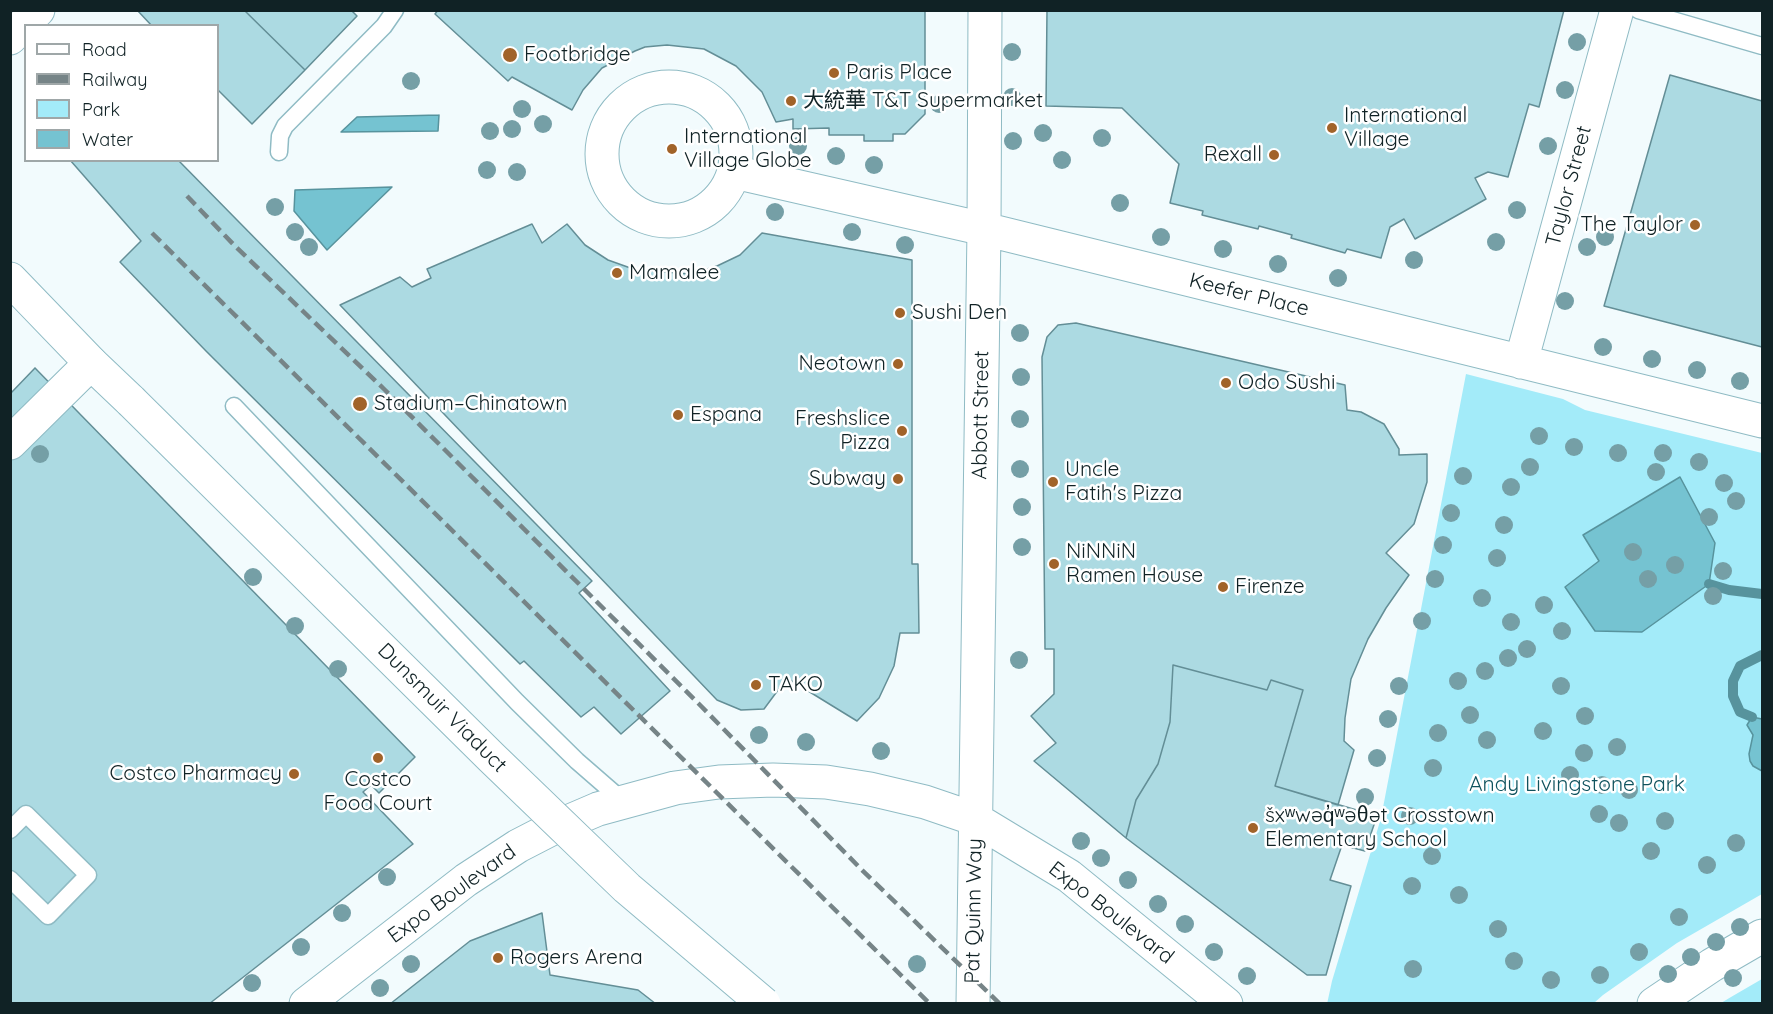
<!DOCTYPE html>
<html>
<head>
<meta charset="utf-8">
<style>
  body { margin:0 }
  #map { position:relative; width:1773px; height:1014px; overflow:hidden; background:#f2fbfd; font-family:Quicksand,sans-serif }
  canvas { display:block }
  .frame { position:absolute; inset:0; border:12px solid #102225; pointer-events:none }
  .legend { position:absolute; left:24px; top:24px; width:195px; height:138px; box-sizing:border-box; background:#fff; border:2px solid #9fa7a8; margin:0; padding:8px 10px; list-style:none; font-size:18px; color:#102225 }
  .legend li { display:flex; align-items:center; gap:12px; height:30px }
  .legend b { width:30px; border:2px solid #9fa7a8 }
</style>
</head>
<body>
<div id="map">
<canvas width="1773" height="1014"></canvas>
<div class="frame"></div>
<ul class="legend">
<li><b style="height:8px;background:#fff"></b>Road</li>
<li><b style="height:8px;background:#768487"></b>Railway</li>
<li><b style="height:16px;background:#a3ebf9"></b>Park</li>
<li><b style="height:16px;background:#75c3d1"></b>Water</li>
</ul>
</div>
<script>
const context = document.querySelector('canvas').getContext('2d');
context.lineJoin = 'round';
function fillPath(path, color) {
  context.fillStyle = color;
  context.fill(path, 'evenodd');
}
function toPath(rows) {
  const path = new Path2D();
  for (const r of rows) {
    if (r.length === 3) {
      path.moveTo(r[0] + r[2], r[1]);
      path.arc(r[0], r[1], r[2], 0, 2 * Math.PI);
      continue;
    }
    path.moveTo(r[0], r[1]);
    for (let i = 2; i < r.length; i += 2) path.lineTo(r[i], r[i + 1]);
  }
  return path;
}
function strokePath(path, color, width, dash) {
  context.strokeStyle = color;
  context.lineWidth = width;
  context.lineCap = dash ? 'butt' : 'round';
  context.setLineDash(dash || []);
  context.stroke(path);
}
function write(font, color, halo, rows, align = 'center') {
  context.font = font + ' Quicksand,"Noto Sans SC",sans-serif';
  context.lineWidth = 5;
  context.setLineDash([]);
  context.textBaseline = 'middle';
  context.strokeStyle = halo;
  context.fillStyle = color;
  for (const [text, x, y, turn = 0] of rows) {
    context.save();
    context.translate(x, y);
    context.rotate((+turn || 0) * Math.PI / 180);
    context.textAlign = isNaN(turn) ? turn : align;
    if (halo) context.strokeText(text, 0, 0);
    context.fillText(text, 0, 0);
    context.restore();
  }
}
const green = toPath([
  [1466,374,1563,399,1585,410,1762,453,1762,894,1677,943,1603,995,1594,1003,1327,1004,1332,981,1381,818],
  [1762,979,1762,1003,1721,1003,1731,997]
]);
const water = toPath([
  [439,115,438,131,341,132,357,117,439,115],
  [392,187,327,250,294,211,295,190,392,187],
  [1680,477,1715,543,1709,584,1642,632,1595,631,1565,587,1599,561,1583,535,1680,477],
  [1752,717,1762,719,1762,771,1753,766,1750,761,1749,754,1753,735,1747,725,1752,717]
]);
const stream = toPath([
  [1709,584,1729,590,1762,594],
  [1752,717,1740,712,1733,696,1733,681,1740,666,1762,655]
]);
const building = toPath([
  [137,10,244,10,305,70,252,124,218,90,218,26,152,26,137,10],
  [244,10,351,10,357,16,305,70,244,10],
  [438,10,925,10,925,114,905,134,893,134,893,141,864,141,864,135,829,135,829,128,793,129,793,119,776,122,762,92,736,66,704,49,667,45,645,47,635,51,602,68,583,90,572,110,512,77,508,81,435,14,438,10],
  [1047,10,1564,10,1539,107,1529,104,1508,177,1488,172,1475,178,1486,199,1415,239,1404,219,1390,227,1381,258,1347,249,1345,253,1291,238,1292,235,1259,226,1258,229,1202,215,1203,211,1170,203,1179,164,1122,108,1046,106,1047,10],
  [1670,75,1762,101,1762,347,1604,306,1670,75],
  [70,160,178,160,592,581,579,593,670,691,621,734,594,707,581,717,524,661,520,664,206,351,120,262,141,241,70,160],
  [532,224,542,243,567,224,585,245,608,260,636,270,691,274,717,266,740,255,762,233,912,260,912,564,918,564,919,633,900,633,894,666,879,698,857,721,787,678,764,709,741,710,717,700,340,305,400,277,412,287,431,278,427,269,532,224],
  [1076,323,1345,385,1347,410,1361,412,1384,424,1399,449,1399,455,1427,454,1427,482,1414,524,1386,553,1409,575,1386,608,1368,639,1351,679,1345,718,1344,741,1354,750,1338,805,1275,786,1303,690,1271,680,1267,690,1173,665,1170,722,1158,764,1136,800,1126,838,1034,761,1056,743,1031,716,1054,694,1054,649,1045,649,1042,357,1047,337,1058,325,1076,323],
  [35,368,415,757,379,793,371,785,363,792,413,844,209,1004,10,1004,10,394,35,368],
  [1173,665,1267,690,1271,680,1303,690,1275,786,1377,816,1365,851,1342,845,1330,880,1351,886,1326,975,1307,975,1126,838,1136,800,1158,764,1170,722,1173,665],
  [542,913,550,975,638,990,656,1004,390,1004,470,941,542,913]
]);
const lane = toPath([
  [1638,10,1762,46],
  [279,152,280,136,285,126,384,26,395,10],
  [234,406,517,702,577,761,623,801],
  [10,830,26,814,88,875,48,916,10,879]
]);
const street = toPath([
  [669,154,67],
  [734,172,984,229],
  [10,443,91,363]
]);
const secondary = toPath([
  [10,38,38,10],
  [984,229,1762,421],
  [1521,362,1617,10],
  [306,1004,466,880,518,846,549,830,598,809,675,788,719,782,773,780,826,782,870,789,925,802,975,819,1069,876,1226,1004],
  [973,1004,984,229,985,10],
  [1654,1004,1712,965,1762,936]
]);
const primary = toPath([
  [10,279,91,363,131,401]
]);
const rail = toPath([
  [187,196,235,246,385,390,699,704,862,870,1000,1004],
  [152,233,930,1004]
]);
const primaryBridge = toPath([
  [131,401,491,757,627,888,764,1004]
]);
const trees = [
  [1577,42],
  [1012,52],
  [411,81],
  [1565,90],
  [1012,97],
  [939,104],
  [522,109],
  [543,124],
  [512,129],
  [490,131],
  [1043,133],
  [1102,138],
  [1013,141],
  [798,146],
  [1548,146],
  [836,156],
  [1062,160],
  [874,165],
  [487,170],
  [517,172],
  [1120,203],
  [275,207],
  [1517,210],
  [775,212],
  [295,232],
  [852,232],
  [1161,237],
  [1605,237],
  [1496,242],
  [905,245],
  [309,247],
  [1587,247],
  [1223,249],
  [1414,260],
  [1278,264],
  [1338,278],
  [1565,301],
  [1020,333],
  [1603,347],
  [1652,359],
  [1697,370],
  [1021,377],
  [1740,381],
  [1020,419],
  [1539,436],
  [1574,447],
  [1618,453],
  [1663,453],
  [40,454],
  [1699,462],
  [1530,467],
  [1020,469],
  [1656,472],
  [1463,476],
  [1724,483],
  [1511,487],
  [1736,501],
  [1022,507],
  [1451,513],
  [1709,517],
  [1504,525],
  [1443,545],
  [1022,547],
  [1633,552],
  [1497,558],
  [1675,565],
  [1723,571],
  [253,577],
  [1435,579],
  [1648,579],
  [1713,596],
  [1482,598],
  [1544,605],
  [1422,621],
  [1511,622],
  [295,626],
  [1562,631],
  [1527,649],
  [1508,658],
  [1019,660],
  [338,669],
  [1485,671],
  [1458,681],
  [1399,686],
  [1561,686],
  [1470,715],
  [1585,716],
  [1388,719],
  [1543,731],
  [1438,733],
  [759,735],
  [1487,740],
  [806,742],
  [1617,747],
  [881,751],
  [1584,753],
  [1377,758],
  [1433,768],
  [1570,775],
  [1602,785],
  [1629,790],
  [1365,797],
  [1599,814],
  [1410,816],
  [1665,821],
  [1619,823],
  [1081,841],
  [1736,843],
  [1651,851],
  [1432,856],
  [1101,858],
  [1707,865],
  [387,877],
  [1128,880],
  [1412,886],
  [1459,895],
  [1158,904],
  [342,913],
  [1679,917],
  [1185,924],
  [1740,927],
  [1498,929],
  [1716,942],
  [301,947],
  [1214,952],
  [1639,952],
  [1691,957],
  [1514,961],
  [411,964],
  [917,964],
  [1413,969],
  [1668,974],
  [1600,975],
  [1247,976],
  [1733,978],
  [1551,980],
  [252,983],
  [380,988]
];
const markers = [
  [510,55,8,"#a16329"],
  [834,73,6,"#a16329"],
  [791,101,6,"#a16329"],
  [1332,128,6,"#a16329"],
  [672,149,6,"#a16329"],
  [1274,155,6,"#a16329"],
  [1695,225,6,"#a16329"],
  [617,273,6,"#a16329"],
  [900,313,6,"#a16329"],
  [898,364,6,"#a16329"],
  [1226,383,6,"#a16329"],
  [360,404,8,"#a16329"],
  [678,415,6,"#a16329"],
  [902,431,6,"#a16329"],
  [898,479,6,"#a16329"],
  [1053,482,6,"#a16329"],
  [1054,564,6,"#a16329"],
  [1223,587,6,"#a16329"],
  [756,685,6,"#a16329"],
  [378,758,6,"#a16329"],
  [294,774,6,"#a16329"],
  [1253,828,6,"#a16329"],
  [498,958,6,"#a16329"]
];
const poiNames = [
  ["Footbridge",524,55],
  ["Paris Place",846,73],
  ["大統華 T&T Supermarket",803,101],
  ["International",1344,116],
  ["Village",1344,140],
  ["International",684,137],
  ["Village Globe",684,161],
  ["Rexall",1262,155,"right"],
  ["The Taylor",1683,225,"right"],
  ["Mamalee",629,273],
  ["Sushi Den",912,313],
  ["Neotown",886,364,"right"],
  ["Odo Sushi",1238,383],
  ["Stadium–Chinatown",374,404],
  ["Espana",690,415],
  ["Freshslice",890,419,"right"],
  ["Pizza",890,443,"right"],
  ["Uncle",1065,470],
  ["Fatih's Pizza",1065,494],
  ["Subway",886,479,"right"],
  ["NiNNiN",1066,552],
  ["Ramen House",1066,576],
  ["Firenze",1235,587],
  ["TAKO",768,685],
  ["Costco Pharmacy",282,774,"right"],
  ["Costco",378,780,"center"],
  ["Food Court",378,804,"center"],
  ["šxʷwəq̓ʷəθət Crosstown",1265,816],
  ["Elementary School",1265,840],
  ["Rogers Arena",510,958]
];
const streetNames = [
  ["Taylor Street",1569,186,-75],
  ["Keefer Place",1249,295,14],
  ["Abbott Street",981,415,-89],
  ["Dunsmuir Viaduct",442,708,45],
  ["Expo Boulevard",452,894,-36],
  ["Pat Quinn Way",974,911,-89],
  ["Expo Boulevard",1111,913,38]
];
const parkNames = [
  ["Andy Livingstone Park",1577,785]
];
fillPath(green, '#a3ebf9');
fillPath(water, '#75c3d1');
strokePath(water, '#57939d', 1.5);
strokePath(stream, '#57939d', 10);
fillPath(building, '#acdae2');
strokePath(building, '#638e96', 1.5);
strokePath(lane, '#8fbbc4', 19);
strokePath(street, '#8fbbc4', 35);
strokePath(secondary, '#8fbbc4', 35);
strokePath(primary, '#8fbbc4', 35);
strokePath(lane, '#fff', 16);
strokePath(street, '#fff', 33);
strokePath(secondary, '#fff', 33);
strokePath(primary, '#fff', 33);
strokePath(rail, '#768487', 4.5, [12, 6]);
strokePath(primaryBridge, '#8fbbc4', 35, []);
strokePath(primaryBridge, '#fff', 33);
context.fillStyle = '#759fa6';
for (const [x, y] of trees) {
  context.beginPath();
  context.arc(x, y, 9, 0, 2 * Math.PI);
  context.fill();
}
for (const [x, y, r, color] of markers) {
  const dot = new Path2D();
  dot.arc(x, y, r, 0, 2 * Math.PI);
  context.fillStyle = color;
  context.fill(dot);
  strokePath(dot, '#fff', 2);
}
write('21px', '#102225', '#fff', poiNames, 'left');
write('21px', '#102225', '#fff', streetNames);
write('21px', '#0f535e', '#fff', parkNames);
</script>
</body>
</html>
